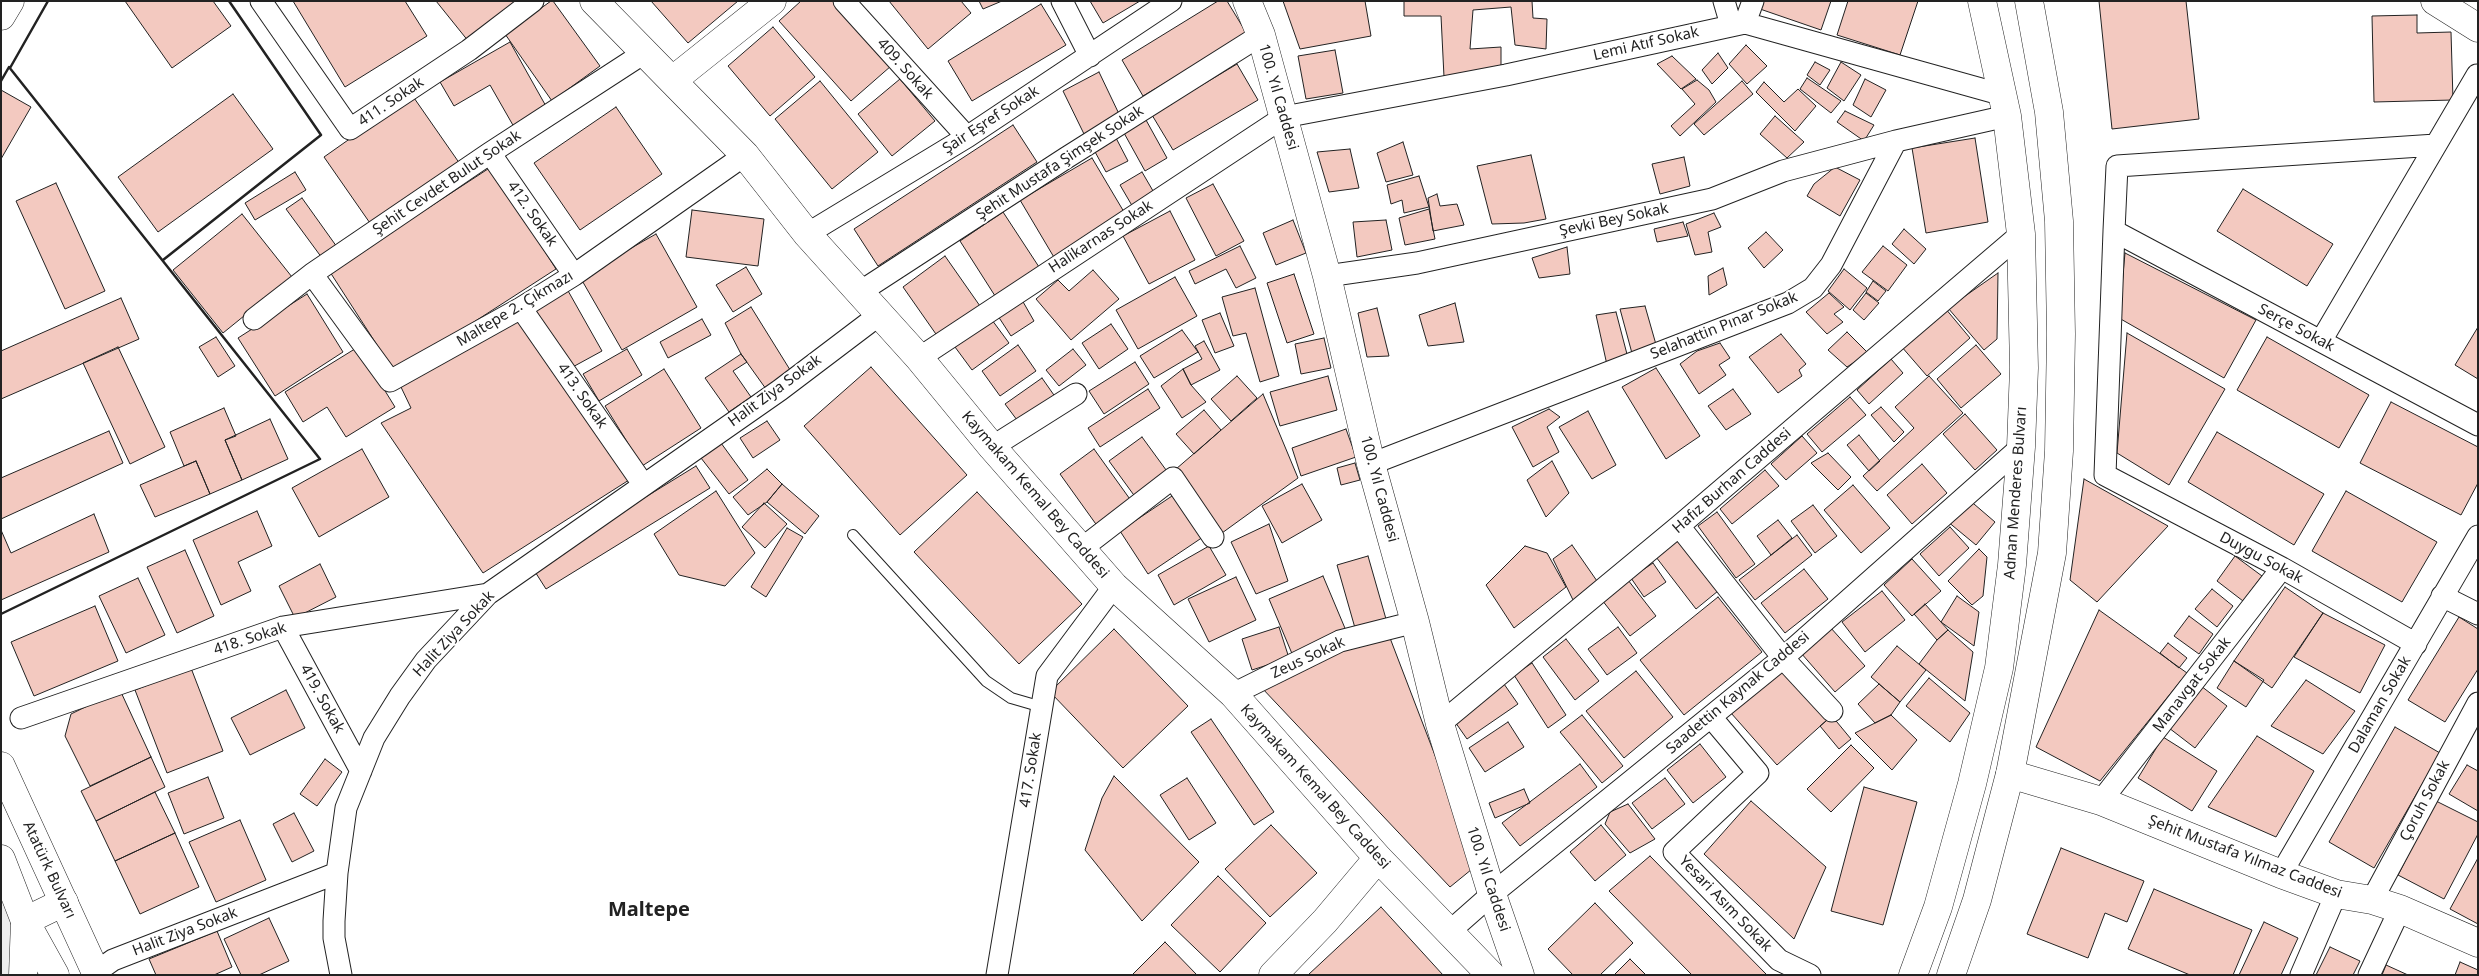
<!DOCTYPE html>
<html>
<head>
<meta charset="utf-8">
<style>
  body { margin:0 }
  #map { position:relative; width:2479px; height:976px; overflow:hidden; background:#fff; font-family:"Noto Sans",sans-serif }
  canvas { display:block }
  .frame { position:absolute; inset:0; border:2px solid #222; pointer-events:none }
</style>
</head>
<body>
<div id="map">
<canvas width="2479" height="976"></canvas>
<div class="frame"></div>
</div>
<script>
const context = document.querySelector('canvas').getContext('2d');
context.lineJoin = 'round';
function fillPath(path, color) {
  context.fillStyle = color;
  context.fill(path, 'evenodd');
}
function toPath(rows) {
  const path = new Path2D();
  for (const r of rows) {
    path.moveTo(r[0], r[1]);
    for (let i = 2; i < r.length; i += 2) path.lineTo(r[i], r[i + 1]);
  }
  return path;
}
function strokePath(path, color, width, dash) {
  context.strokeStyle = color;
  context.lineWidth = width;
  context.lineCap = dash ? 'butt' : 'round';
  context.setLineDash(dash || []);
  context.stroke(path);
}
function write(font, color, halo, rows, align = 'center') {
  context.font = font + ' "Noto Sans",sans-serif';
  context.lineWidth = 4;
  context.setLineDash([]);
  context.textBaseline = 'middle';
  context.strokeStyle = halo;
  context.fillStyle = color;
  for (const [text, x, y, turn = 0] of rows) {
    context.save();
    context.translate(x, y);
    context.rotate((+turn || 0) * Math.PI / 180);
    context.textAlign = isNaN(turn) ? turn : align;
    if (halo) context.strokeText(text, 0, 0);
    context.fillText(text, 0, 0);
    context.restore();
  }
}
const green = toPath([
  [1,859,23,975,1,975,1,859]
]);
const building = toPath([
  [125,1,213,1,231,26,172,68,125,1],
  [293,1,405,1,427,36,345,87,293,1],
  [436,1,520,1,469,42,436,1],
  [551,1,553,1,600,66,552,101,505,34,551,1],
  [651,1,738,1,688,43,651,1],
  [801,1,833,1,891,66,851,101,779,21,801,1],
  [889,1,961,1,971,13,928,49,889,1],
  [979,1,1002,1,983,9,979,1],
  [1090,1,1140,1,1103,23,1090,1],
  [1218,1,1227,1,1247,34,1143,96,1122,60,1218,1],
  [1283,1,1365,1,1371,36,1300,49,1283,1],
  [1404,1,1532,1,1533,18,1547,19,1546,49,1515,45,1511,7,1473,10,1470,49,1501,47,1501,70,1444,77,1441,16,1404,16,1404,1],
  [1763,1,1831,1,1821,30,1760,9,1763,1],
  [1848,1,1918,1,1900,55,1837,35,1848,1],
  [2099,1,2186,1,2199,119,2112,129,2099,1],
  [1041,4,1066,45,972,101,948,61,1041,4],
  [2417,15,2417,33,2451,32,2453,100,2374,102,2372,16,2417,15],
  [773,27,815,77,770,116,728,66,773,27],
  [510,42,547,108,514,127,490,85,454,106,440,82,510,42],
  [1746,45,1767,66,1747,84,1729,64,1746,45],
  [1335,50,1343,93,1306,99,1298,56,1335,50],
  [1718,53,1728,68,1712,84,1702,70,1718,53],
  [1672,56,1696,79,1681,89,1657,64,1672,56],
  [1815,62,1830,70,1820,85,1807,75,1815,62],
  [1841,62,1861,75,1844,101,1827,88,1841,62],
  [1237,64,1258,100,1173,150,1152,115,1237,64],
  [1099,72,1120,116,1084,134,1063,91,1099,72],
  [1807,78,1841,101,1831,113,1800,89,1807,78],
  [900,79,935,121,892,156,858,114,900,79],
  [1865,79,1886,90,1871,117,1853,105,1865,79],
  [1697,80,1709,90,1716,102,1680,136,1671,126,1695,104,1682,89,1697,80],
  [820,81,878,152,832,189,775,119,820,81],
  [1742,81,1753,94,1704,135,1694,124,1742,81],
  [1764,82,1784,102,1798,89,1816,106,1795,131,1756,92,1764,82],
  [1,90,31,107,1,159,1,90],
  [233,94,273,149,158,232,118,177,233,94],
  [412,95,460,164,372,226,324,157,412,95],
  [616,107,662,174,580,230,534,163,616,107],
  [1845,111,1874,125,1864,141,1837,122,1845,111],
  [1775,116,1804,142,1787,158,1760,134,1775,116],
  [1146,120,1167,158,1145,171,1124,133,1146,120],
  [1013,125,1037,162,878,266,854,229,1013,125],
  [1116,138,1128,161,1106,172,1094,150,1116,138],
  [1975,138,1988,222,1926,233,1912,148,1975,138],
  [1403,142,1413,175,1386,182,1377,153,1403,142],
  [1350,149,1359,188,1329,192,1317,152,1350,149],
  [1531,155,1546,219,1524,223,1492,224,1477,166,1531,155],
  [1684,157,1690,186,1660,194,1652,164,1684,157],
  [1092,158,1127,217,1055,259,1020,200,1092,158],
  [491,167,556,269,395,373,330,272,491,167],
  [1835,167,1860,180,1840,216,1807,196,1814,184,1835,167],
  [295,172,306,190,255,220,245,203,295,172],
  [1142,172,1156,196,1134,209,1120,185,1142,172],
  [1419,176,1429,207,1404,213,1402,200,1391,204,1387,185,1419,176],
  [56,183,105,291,65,309,16,201,56,183],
  [1213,184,1244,241,1216,256,1186,198,1213,184],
  [2243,189,2333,244,2307,286,2217,231,2243,189],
  [1437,194,1440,206,1457,204,1464,225,1433,231,1428,198,1437,194],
  [302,198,337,247,322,258,286,209,302,198],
  [1429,209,1435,239,1405,245,1399,218,1429,209],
  [692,210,764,219,758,266,686,257,692,210],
  [1170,211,1195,260,1149,284,1123,236,1170,211],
  [1003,212,1041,270,997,299,960,241,1003,212],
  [1714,213,1721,227,1708,232,1712,252,1695,255,1686,224,1714,213],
  [242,214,292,277,223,333,173,270,242,214],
  [1293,220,1306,253,1276,265,1263,233,1293,220],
  [1386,220,1392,250,1357,257,1353,222,1386,220],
  [1683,222,1688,236,1657,242,1654,229,1683,222],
  [1904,229,1926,249,1914,264,1892,244,1904,229],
  [1766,232,1783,250,1764,268,1748,248,1766,232],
  [656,234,697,307,622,350,580,277,656,234],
  [1240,246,1256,278,1236,288,1226,269,1195,284,1189,271,1240,246],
  [1883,246,1907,265,1888,291,1862,272,1883,246],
  [1567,247,1570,274,1539,278,1532,258,1567,247],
  [2125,253,2256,320,2224,378,2119,318,2125,253],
  [945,256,980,306,938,337,903,287,945,256],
  [746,267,762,294,733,312,716,285,746,267],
  [1723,268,1727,285,1709,295,1708,276,1723,268],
  [1844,269,1867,288,1850,310,1828,291,1844,269],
  [1093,270,1119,299,1071,340,1036,299,1058,280,1069,291,1093,270],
  [1998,273,1997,339,1984,350,1948,308,1998,273],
  [1294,274,1314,334,1287,343,1267,283,1294,274],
  [1175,277,1197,316,1138,349,1116,310,1175,277],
  [1873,281,1886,291,1878,301,1866,292,1873,281],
  [1255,288,1279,376,1260,382,1246,333,1233,336,1222,297,1255,288],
  [567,289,602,351,569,369,534,307,567,289],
  [1829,293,1844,307,1834,314,1843,322,1827,334,1806,312,1829,293],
  [1866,293,1879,303,1864,320,1853,310,1866,293],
  [307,294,343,352,275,396,238,338,307,294],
  [121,298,139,339,1,399,1,351,121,298],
  [1022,300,1034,321,1011,336,998,316,1022,300],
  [1455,303,1464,342,1428,346,1419,315,1455,303],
  [1645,306,1657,348,1633,357,1620,309,1645,306],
  [751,307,792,373,766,389,741,354,725,323,751,307],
  [1377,308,1389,356,1367,357,1358,313,1377,308],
  [1945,308,1970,338,1927,376,1901,346,1945,308],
  [1616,312,1628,358,1607,365,1596,315,1616,312],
  [1220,313,1234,346,1215,353,1202,320,1220,313],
  [520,319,629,480,483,573,381,423,411,408,400,385,520,319],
  [702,319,711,335,668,358,660,342,702,319],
  [992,320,1009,343,972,370,955,347,992,320],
  [1111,324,1128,349,1099,369,1082,343,1111,324],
  [2478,327,2478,379,2455,365,2478,327],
  [1182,330,1198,352,1154,378,1140,356,1182,330],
  [1847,332,1868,353,1847,367,1828,350,1847,332],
  [2127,333,2225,389,2169,485,2117,453,2127,333],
  [1781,334,1806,364,1799,370,1802,376,1778,393,1749,357,1781,334],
  [216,337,235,366,218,377,199,347,216,337],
  [2267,337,2369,395,2339,448,2237,390,2267,337],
  [1324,338,1331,368,1301,374,1295,344,1324,338],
  [1204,341,1220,370,1191,385,1183,369,1202,359,1195,346,1204,341],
  [1720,343,1730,358,1719,365,1726,375,1699,394,1680,364,1697,351,1720,343],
  [1018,345,1036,371,1000,396,982,371,1018,345],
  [1976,345,2001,374,1961,408,1937,379,1976,345],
  [118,347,165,447,130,464,83,363,118,347],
  [358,347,395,407,346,437,327,407,303,422,285,392,358,347],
  [627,349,642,375,599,401,583,374,627,349],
  [1073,349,1086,365,1059,386,1046,370,1073,349],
  [741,354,747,362,733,371,751,397,729,412,705,378,741,354],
  [1891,359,1903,373,1869,404,1857,390,1891,359],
  [1135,362,1149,384,1104,414,1089,391,1135,362],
  [871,367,967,475,900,535,804,426,871,367],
  [1656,368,1700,436,1666,459,1622,387,1656,368],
  [664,369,701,428,642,466,605,406,664,369],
  [1183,369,1191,385,1206,402,1182,418,1161,386,1183,369],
  [1237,376,1257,398,1231,421,1211,399,1237,376],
  [1328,376,1337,410,1280,426,1270,392,1328,376],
  [1929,376,1963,413,1877,491,1863,476,1914,428,1895,407,1929,376],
  [1042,378,1056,398,1020,424,1005,404,1042,378],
  [1148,389,1160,408,1100,447,1088,428,1148,389],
  [1733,389,1751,414,1726,430,1708,406,1733,389],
  [1263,394,1298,478,1222,533,1176,469,1263,394],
  [1850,397,1866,415,1822,452,1807,434,1850,397],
  [2391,402,2478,447,2478,483,2461,515,2360,463,2391,402],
  [1881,407,1904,432,1894,442,1871,415,1881,407],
  [224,408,236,436,225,440,242,480,210,494,196,461,184,466,170,432,224,408],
  [1549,409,1560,417,1547,427,1559,452,1533,467,1512,427,1549,409],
  [1204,410,1221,430,1194,454,1176,434,1204,410],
  [1588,411,1616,465,1592,479,1559,427,1588,411],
  [1965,414,1997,450,1975,470,1943,434,1965,414],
  [270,419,288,459,242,480,225,440,270,419],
  [767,421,780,440,753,458,740,438,767,421],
  [1346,429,1356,457,1301,476,1292,448,1346,429],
  [109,431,123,463,1,519,1,478,109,431],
  [2217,432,2324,494,2294,545,2188,482,2217,432],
  [1859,435,1880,461,1869,471,1847,445,1859,435],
  [1802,436,1817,453,1786,480,1771,464,1802,436],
  [1142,437,1169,474,1136,498,1109,461,1142,437],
  [721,443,748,480,729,494,701,458,721,443],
  [362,449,389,497,319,537,292,488,362,449],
  [1094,449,1132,502,1098,527,1060,474,1094,449],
  [1828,453,1851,477,1838,490,1811,463,1828,453],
  [196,461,210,494,155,517,140,485,196,461],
  [1552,461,1569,493,1546,517,1527,480,1552,461],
  [1355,463,1360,480,1341,485,1337,468,1355,463],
  [1922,464,1947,493,1912,524,1887,495,1922,464],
  [696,466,710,488,546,589,532,567,696,466],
  [767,469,782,484,767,502,748,515,733,497,767,469],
  [1765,470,1779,486,1732,524,1720,509,1765,470],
  [2084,479,2168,526,2097,602,2070,580,2084,479],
  [782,484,819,516,805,534,767,502,782,484],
  [1302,484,1322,520,1282,543,1262,506,1302,484],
  [1853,485,1890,528,1861,553,1824,510,1853,485],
  [716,491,755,553,725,586,679,575,654,534,716,491],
  [2346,491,2437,542,2402,602,2312,551,2346,491],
  [977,492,1082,604,1019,664,914,552,977,492],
  [1175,494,1203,537,1148,574,1120,531,1175,494],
  [1967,498,1995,522,1976,545,1947,521,1967,498],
  [764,503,787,524,765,548,742,527,764,503],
  [1813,505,1837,536,1815,553,1791,521,1813,505],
  [257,511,272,546,238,562,251,591,221,605,193,540,257,511],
  [1717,512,1755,564,1736,578,1698,526,1717,512],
  [94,514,109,552,1,600,1,530,11,553,94,514],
  [1778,520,1792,538,1771,555,1757,536,1778,520],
  [1269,524,1288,581,1256,594,1231,542,1269,524],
  [1950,527,1969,548,1939,576,1920,554,1950,527],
  [787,528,803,537,766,597,751,587,787,528],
  [1797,535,1812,555,1755,600,1739,580,1797,535],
  [1678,539,1718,591,1696,609,1656,557,1678,539],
  [1572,545,1597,581,1574,602,1553,559,1572,545],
  [1209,546,1226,575,1174,605,1158,575,1209,546],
  [1525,546,1547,553,1566,587,1514,628,1486,585,1525,546],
  [1979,549,1987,557,1983,596,1972,605,1948,581,1979,549],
  [185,550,214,616,177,633,147,567,185,550],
  [1368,556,1386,619,1355,628,1337,565,1368,556],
  [2235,556,2262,576,2243,601,2217,581,2235,556],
  [1912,559,1941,591,1912,616,1884,585,1912,559],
  [1653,563,1666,582,1644,597,1631,578,1653,563],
  [320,564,336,597,295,618,279,586,320,564],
  [1804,569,1828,599,1785,633,1761,603,1804,569],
  [1323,576,1347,633,1293,656,1269,599,1323,576],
  [1236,577,1256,620,1209,642,1188,599,1236,577],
  [138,578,165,635,126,653,99,596,138,578],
  [1628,580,1656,616,1630,636,1602,600,1628,580],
  [2285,587,2323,613,2272,688,2234,661,2285,587],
  [2212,589,2233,606,2217,627,2195,609,2212,589],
  [1882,591,1905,620,1865,652,1842,622,1882,591],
  [1957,596,1979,612,1974,646,1941,622,1957,596],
  [1718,597,1762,652,1684,715,1640,660,1718,597],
  [1925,604,1948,630,1937,640,1914,614,1925,604],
  [95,606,118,661,34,696,11,642,95,606],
  [2099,610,2187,673,2100,781,2036,747,2099,610],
  [2323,613,2385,645,2360,693,2294,657,2323,613],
  [2189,616,2213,634,2199,654,2174,636,2189,616],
  [2459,617,2478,629,2478,669,2445,722,2408,700,2459,617],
  [1279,627,1289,658,1252,670,1242,639,1279,627],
  [1618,627,1637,653,1607,675,1588,649,1618,627],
  [1830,627,1865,666,1835,692,1801,653,1830,627],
  [1114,629,1188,706,1123,768,1050,692,1114,629],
  [1948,630,1973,652,1965,701,1919,664,1937,640,1948,630],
  [1390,638,1477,865,1450,887,1261,687,1325,654,1390,638],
  [1566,639,1599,681,1575,700,1543,657,1566,639],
  [2168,643,2187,658,2179,668,2160,653,2168,643],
  [1897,646,1926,670,1900,702,1871,677,1897,646],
  [2234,661,2264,680,2246,707,2217,688,2234,661],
  [1532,663,1566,715,1548,728,1514,675,1532,663],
  [191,668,223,751,167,773,135,690,191,668],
  [1782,669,1827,720,1777,765,1731,713,1782,669],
  [1636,671,1673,717,1624,758,1586,711,1636,671],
  [1929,678,1970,713,1950,742,1906,706,1929,678],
  [2306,680,2355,711,2323,754,2271,726,2306,680],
  [1504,684,1518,704,1467,739,1453,719,1504,684],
  [1879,684,1900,702,1891,715,1875,723,1858,704,1879,684],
  [2201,686,2227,706,2195,748,2169,728,2201,686],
  [120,690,151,757,90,786,65,736,71,714,120,690],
  [286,690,305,728,250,755,231,718,286,690],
  [1582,715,1623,766,1602,783,1560,732,1582,715],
  [1891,715,1917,740,1892,770,1855,733,1891,715],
  [1832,716,1851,739,1839,749,1820,726,1832,716],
  [1211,719,1274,812,1254,825,1191,732,1211,719],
  [1508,722,1524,747,1485,772,1469,748,1508,722],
  [2395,727,2440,753,2374,868,2329,842,2395,727],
  [2257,736,2314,771,2276,837,2208,807,2257,736],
  [2163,737,2217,771,2192,811,2138,778,2163,737],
  [1700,744,1726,777,1693,803,1667,770,1700,744],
  [1851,745,1874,768,1831,812,1807,789,1851,745],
  [151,757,165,787,96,821,81,791,151,757],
  [325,759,342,772,317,806,300,794,325,759],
  [1580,764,1597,787,1520,846,1502,823,1580,764],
  [2467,765,2478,771,2478,811,2449,794,2467,765],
  [1114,776,1199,862,1142,921,1085,850,1102,798,1114,776],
  [208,777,224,818,184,834,168,793,208,777],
  [1187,778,1216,823,1189,840,1160,795,1187,778],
  [1665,778,1685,804,1652,829,1632,803,1665,778],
  [1864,787,1917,802,1883,925,1831,911,1864,787],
  [1524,789,1530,803,1495,818,1489,803,1524,789],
  [155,792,175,833,115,861,96,821,155,792],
  [1751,801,1826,867,1794,939,1704,854,1751,801],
  [2436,801,2478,822,2478,834,2444,899,2398,875,2436,801],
  [1628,804,1655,839,1630,853,1605,824,1610,812,1628,804],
  [294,813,314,851,292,862,273,824,294,813],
  [240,820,266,880,216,902,189,842,240,820],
  [1271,825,1317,873,1270,917,1225,869,1271,825],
  [1601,825,1626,855,1595,881,1570,852,1601,825],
  [175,833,199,887,140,914,115,861,175,833],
  [2061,848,2144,881,2127,922,2105,913,2088,958,2027,934,2061,848],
  [1650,856,1767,975,1692,975,1609,891,1650,856],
  [2478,858,2478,924,2450,909,2478,858],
  [1218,876,1266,923,1220,972,1171,925,1218,876],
  [2154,889,2252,930,2233,975,2190,975,2128,949,2154,889],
  [1595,903,1633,943,1600,975,1573,975,1548,949,1595,903],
  [1381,907,1443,975,1308,975,1381,907],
  [269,918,289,961,259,975,241,975,224,939,269,918],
  [2264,922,2298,938,2281,975,2239,975,2264,922],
  [217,931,232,967,214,975,156,975,149,959,217,931],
  [1165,942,1197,975,1132,975,1165,942],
  [2330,947,2360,961,2353,975,2316,975,2330,947],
  [1630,959,1646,975,1614,975,1630,959],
  [2460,962,2478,970,2478,975,2455,975,2460,962],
  [2386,965,2408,975,2382,975,2386,965]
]);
const lane = toPath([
  [853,535,986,681,1011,698,1042,707]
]);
const street = toPath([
  [261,1,350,129,469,50,533,1],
  [844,1,967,137],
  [1062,1,1090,56],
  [1724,1,1731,25],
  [1745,23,1753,1],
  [490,153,574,275],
  [2114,231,2478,425],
  [807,234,967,137,1171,1],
  [312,274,390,381,521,308,574,275,745,155],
  [1327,276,1417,263,1712,199,1783,171,1896,141],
  [860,292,1066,158,1261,35],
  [521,308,643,484],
  [254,319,312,274,490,153,644,53],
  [2321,341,2477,75],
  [919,358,1284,117,1506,75,1745,23,2003,95],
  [992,447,1076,394],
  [1371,464,1788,303,1813,288,1831,265,1896,141,2007,116],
  [1679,526,1783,658,1832,711],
  [1081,549,1173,478,1213,537],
  [2442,596,2478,614],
  [283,627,361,771],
  [2416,644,2282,568,2105,475,2114,231,2117,166,2436,145],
  [1233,694,1340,641,1415,622],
  [1711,717,1758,773,1674,852,1779,960,1810,975],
  [21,718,283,627,488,594],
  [1440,724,1679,526,2021,234],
  [2101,801,2282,568],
  [2281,874,2478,536],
  [2372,900,2478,703],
  [1449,932,1492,894,1783,658,2021,447],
  [96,972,113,960,337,873],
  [341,975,334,938,334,921,337,873,346,808,374,738,400,696,426,660,488,594,780,390,879,315],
  [997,975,1047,676,1114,586],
  [2301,975,2336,894],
  [2369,975,2400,909]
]);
const secondary = toPath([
  [594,1,745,155,807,234,919,358,992,447,1114,586,1233,694,1378,858,1491,975],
  [1247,1,1261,35,1327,276,1371,464,1415,622,1440,724,1492,894,1520,975],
  [2435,1,2478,28],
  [1,16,10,1],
  [673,80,772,1],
  [2010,774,2101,801,2281,874,2336,894,2372,900,2400,909,2478,943],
  [23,975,25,921,64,902],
  [1273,975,1325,921,1378,858]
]);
const primary = toPath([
  [1,766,97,975],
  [1,859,25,921,55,975],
  [1913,975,1938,907,1972,784,1999,668,2012,565,2021,447,2024,368,2021,234,2007,116,1982,1],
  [1951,975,1977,900,2010,774,2052,553,2059,451,2061,334,2059,221,2049,112,2029,1]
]);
const wall = toPath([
  [10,68,48,1],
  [1,81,9,67,320,459,1,614],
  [163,260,321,135,229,1]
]);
const streetNames = [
  ["Lemi Atıf Sokak",1646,44,-13],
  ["409. Sokak",905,69,48],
  ["100. Yıl Caddesi",1278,97,74],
  ["411. Sokak",391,102,-34],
  ["Şair Eşref Sokak",991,120,-33],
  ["Şehit Mustafa Şimşek Sokak",1060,163,-33],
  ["Şehit Cevdet Bulut Sokak",447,183,-34],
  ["412. Sokak",532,214,55],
  ["Şevki Bey Sokak",1614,220,-12],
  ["Halikarnas Sokak",1101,237,-33],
  ["Maltepe 2. Çıkmazı",515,309,-31],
  ["Selahattin Pınar Sokak",1724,326,-22],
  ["Serçe Sokak",2296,328,28],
  ["Halit Ziya Sokak",775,391,-36],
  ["413. Sokak",582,396,55],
  ["Hafız Burhan Caddesi",1732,481,-41],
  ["100. Yıl Caddesi",1379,489,75],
  ["Adnan Menderes Bulvarı",2016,493,-86],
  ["Kaymakam Kemal Bey Caddesi",1035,495,49],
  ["Duygu Sokak",2261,558,28],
  ["Halit Ziya Sokak",454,634,-47],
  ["418. Sokak",250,639,-18],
  ["Zeus Sokak",1308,658,-25],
  ["Manavgat Sokak",2192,685,-52],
  ["Saadettin Kaynak Caddesi",1738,693,-40],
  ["419. Sokak",322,699,61],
  ["Dalaman Sokak",2380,705,-60],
  ["417. Sokak",1031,770,-81],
  ["Kaymakam Kemal Bey Caddesi",1315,787,48],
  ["Çoruh Sokak",2425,801,-62],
  ["Şehit Mustafa Yılmaz Caddesi",2245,857,21],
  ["Atatürk Bulvarı",49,870,65],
  ["100. Yıl Caddesi",1488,879,72],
  ["Yesari Asım Sokak",1725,904,46],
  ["Halit Ziya Sokak",185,932,-21]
];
const districtNames = [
  ["Maltepe",649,910]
];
fillPath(green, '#eee');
strokePath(green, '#6f6f6f', 1);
fillPath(building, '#f3c9c0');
strokePath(building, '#222', 1);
strokePath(lane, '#222', 12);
strokePath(street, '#222', 23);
strokePath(secondary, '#222', 29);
strokePath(primary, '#222', 29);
strokePath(lane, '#fff', 10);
strokePath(street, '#fff', 21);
strokePath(secondary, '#fff', 28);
strokePath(primary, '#fff', 28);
strokePath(wall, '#222', 2.5);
write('15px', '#222', '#fff', streetNames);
write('bold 20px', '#222', '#fff', districtNames);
</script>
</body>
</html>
